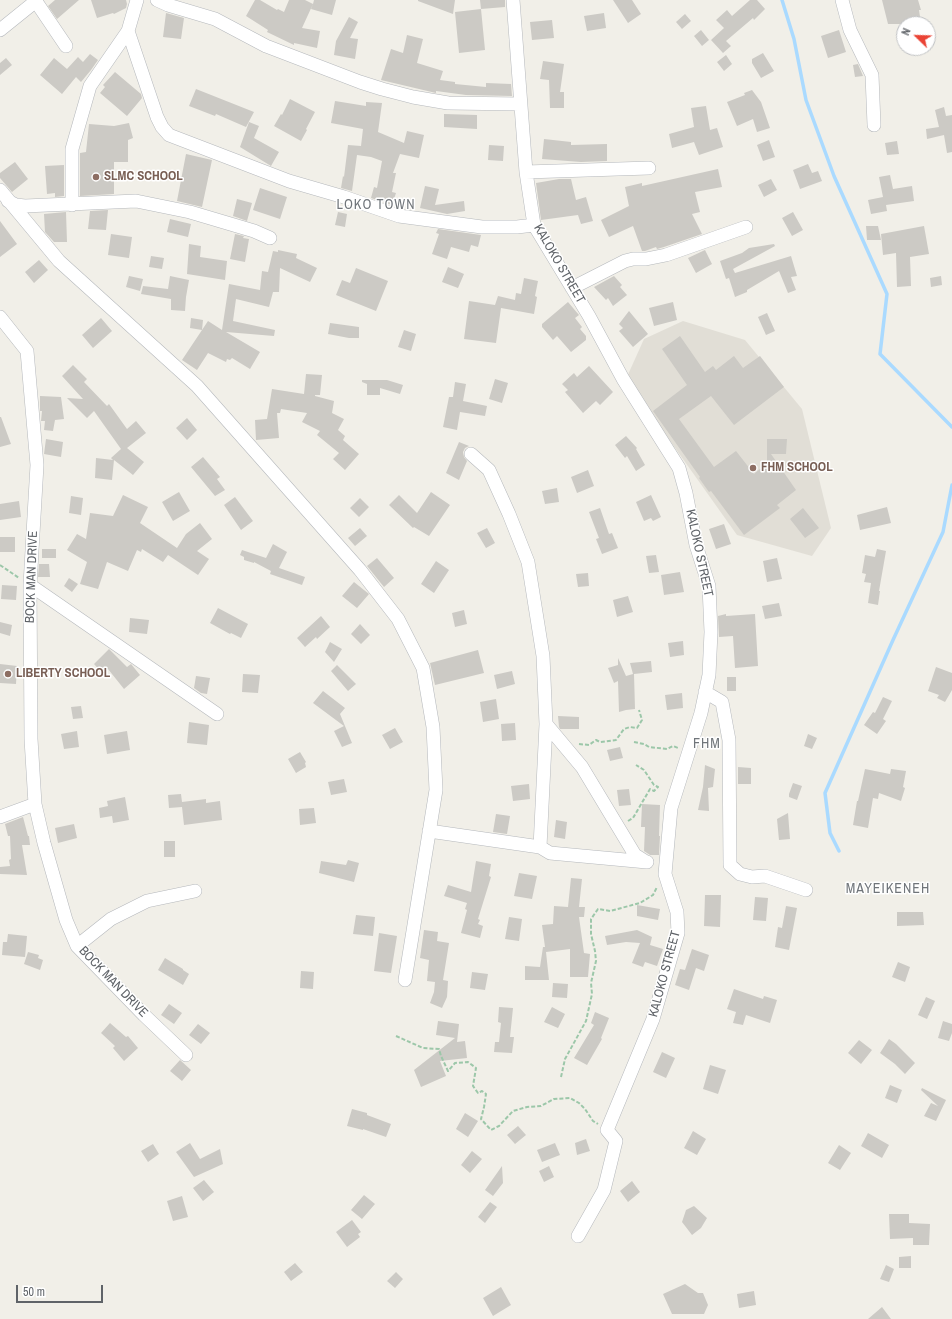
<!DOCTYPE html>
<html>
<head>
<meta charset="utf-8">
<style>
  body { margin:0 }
  #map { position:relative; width:952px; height:1319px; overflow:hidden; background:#f1efe8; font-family:"Archivo Narrow",sans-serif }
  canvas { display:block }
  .north { position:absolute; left:896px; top:16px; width:40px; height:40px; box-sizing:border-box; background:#fff; border:1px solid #bfc1c3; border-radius:50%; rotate:293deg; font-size:11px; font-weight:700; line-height:16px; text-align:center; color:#5f6368 }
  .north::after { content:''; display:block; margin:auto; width:14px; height:18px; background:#ea4335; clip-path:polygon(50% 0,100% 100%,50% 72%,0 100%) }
  .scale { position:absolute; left:16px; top:1285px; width:87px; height:18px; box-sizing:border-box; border:2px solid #5f6368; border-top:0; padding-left:5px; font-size:12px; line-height:14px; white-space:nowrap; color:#5f6368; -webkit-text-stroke:3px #fff; paint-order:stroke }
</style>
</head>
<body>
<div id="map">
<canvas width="952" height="1319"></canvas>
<div class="north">N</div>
<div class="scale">50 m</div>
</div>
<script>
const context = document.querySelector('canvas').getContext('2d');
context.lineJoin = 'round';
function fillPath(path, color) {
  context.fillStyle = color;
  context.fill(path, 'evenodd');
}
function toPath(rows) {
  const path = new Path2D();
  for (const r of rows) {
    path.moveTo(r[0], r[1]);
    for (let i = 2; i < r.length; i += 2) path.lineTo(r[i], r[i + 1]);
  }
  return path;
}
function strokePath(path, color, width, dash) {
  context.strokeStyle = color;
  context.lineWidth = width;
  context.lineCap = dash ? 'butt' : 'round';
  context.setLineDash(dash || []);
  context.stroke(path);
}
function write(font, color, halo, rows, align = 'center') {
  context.font = font + ' "Archivo Narrow",sans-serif';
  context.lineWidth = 3;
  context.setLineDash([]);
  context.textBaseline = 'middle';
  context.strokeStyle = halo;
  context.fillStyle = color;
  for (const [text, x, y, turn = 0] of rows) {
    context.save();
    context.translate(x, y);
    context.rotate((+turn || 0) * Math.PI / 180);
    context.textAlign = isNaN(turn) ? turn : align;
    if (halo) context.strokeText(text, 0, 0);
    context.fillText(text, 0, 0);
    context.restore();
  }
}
const education = toPath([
  [683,321,745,340,802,409,831,528,812,556,737,535,626,379,644,339]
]);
const stream = toPath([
  [782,0,794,39,806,100,834,176,887,294,880,354,952,427],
  [839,851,830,833,825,793,893,640,943,532,952,485]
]);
const building = toPath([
  [55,0,79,0,57,19,48,6],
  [91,0,126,0,127,4,126,8,114,14,113,13,97,18],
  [255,0,260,0,277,10,278,9,284,12,289,0,305,0,313,4,314,0,336,0,332,15,311,9,313,4,302,28,320,31,317,48,294,43,294,45,267,32,268,30,246,16],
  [418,0,455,0,453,14,418,1],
  [480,0,505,0,505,7,481,9],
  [613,0,632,0,641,14,628,23],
  [750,0,757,0,765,9,754,20,753,18,726,41,731,46,723,53,711,40,724,28,716,20,727,10,732,16],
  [882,0,918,0,921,10,919,10,921,24,888,24],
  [481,9,485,50,459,53,455,12],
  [166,13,184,18,181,39,163,37],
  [604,13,606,28,587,31,584,16],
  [685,14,691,21,682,29,676,22],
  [349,17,358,22,350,38,358,39,355,59,334,55,336,41],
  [552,20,554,38,532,40,530,22],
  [701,30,709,40,702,46,694,36],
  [839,30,846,52,828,58,821,36],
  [407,35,423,39,417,63,443,71,440,80,455,82,455,84,486,87,486,83,511,84,512,96,466,95,436,91,436,93,381,80,391,49,403,53],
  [763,53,774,71,761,78,752,63,752,59],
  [90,54,98,60,91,70,81,82,76,77,62,94,40,75,54,58,67,69,78,57,83,62],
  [726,55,732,64,724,71,717,62],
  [6,58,12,65,0,75,0,63],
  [543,61,564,64,560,92,564,92,564,108,550,108,549,80,540,79],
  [858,64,863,76,855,77,853,65],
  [115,72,141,94,142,98,127,116,100,93,105,87,103,85],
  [196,89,254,112,246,127,216,114,215,116,189,106],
  [752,90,761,102,770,128,757,132,753,119,737,126,727,102,745,95,744,93],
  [290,99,315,112,306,129,307,130,301,141,274,126,281,114,282,115],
  [335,101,366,106,366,102,382,103,378,132,404,143,407,131,424,135,419,158,400,154,393,173,396,173,392,192,396,193,392,205,371,198,374,187,377,188,382,161,371,157,357,155,352,191,341,188,343,176,344,177,348,145,361,146,363,129,331,123],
  [706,106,710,130,717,128,723,147,699,155,694,142,672,148,669,134,694,127,691,108],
  [944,107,946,116,952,115,952,152,947,153,944,135,927,139,926,129,939,127,935,110],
  [444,114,477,115,477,129,444,127],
  [249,122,259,126,254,138,279,152,271,166,240,147],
  [129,123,133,138,128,140,128,162,114,162,114,194,80,196,80,153,86,152,89,124,114,126],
  [544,139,571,142,571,145,607,144,607,161,581,162,542,159],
  [769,140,775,157,763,161,757,145],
  [897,141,899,154,887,155,885,143],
  [489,145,504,146,503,161,488,160],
  [186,154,212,160,202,207,177,201],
  [15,162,28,179,12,192,0,178,0,173],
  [808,164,812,173,818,171,822,181,800,189,793,170],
  [64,165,64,196,55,197,55,193,47,194,45,166],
  [718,169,722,187,695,192,700,212,692,214,702,234,664,247,657,249,656,247,645,251,642,251,633,226,609,237,601,220,629,206,625,187,642,183,642,186],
  [890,175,893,189,912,186,914,201,886,205,887,211,871,214,868,200,883,197,879,177],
  [559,179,571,179,576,200,586,197,593,221,581,224,578,215,541,220,536,183],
  [771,179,777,190,764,197,758,185],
  [425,186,439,189,435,205,464,201,465,211,447,214,420,208],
  [260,188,287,197,280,219,253,210],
  [237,199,252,203,247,221,233,216],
  [108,210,106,230,88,229,90,211],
  [66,212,67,242,54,242,45,232,44,214],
  [338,212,347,214,345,227,335,225],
  [793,212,803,230,792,236,782,218],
  [170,219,191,224,188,237,167,232],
  [0,221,17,244,0,257],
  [866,226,878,226,881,240,867,240],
  [924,226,929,254,910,257,911,286,897,287,896,253,883,255,881,234],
  [438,229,481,235,478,247,471,245,469,252,451,247,447,259,432,254,439,234,436,233],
  [111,234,132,237,129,258,108,255],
  [235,234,244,236,243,238,249,239,245,262,230,259],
  [189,244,201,246,200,257,227,261,225,280,187,274],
  [774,244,775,246,733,269,735,273,791,256,797,276,791,277,796,290,788,293,779,271,747,290,747,292,735,297,729,278,726,279,720,261,742,253,749,248],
  [278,250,297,254,296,258,317,268,310,282,280,268,279,292,273,292,269,307,236,299,233,321,275,330,274,336,226,332,260,352,250,369,232,358,230,360,227,359,226,362,208,353,197,370,182,360,208,321,222,330,229,284,260,290,262,271,268,272,273,251,278,252],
  [705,250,712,264,696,273,688,258],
  [151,256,164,258,162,269,149,267],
  [39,260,48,270,34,283,25,272],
  [448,267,464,274,458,288,442,282],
  [356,268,388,281,376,311,336,295,342,280,350,283],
  [129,276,143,279,140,291,126,287],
  [170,276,189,280,186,297,185,311,171,310,171,299,141,294,143,286,168,289],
  [614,276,622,285,620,287,627,295,613,306,608,298,606,300,594,287],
  [941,276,942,285,931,287,930,278],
  [524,278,538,281,535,296,537,297,534,314,501,308,496,343,464,339,469,301,495,305,498,296,515,300,516,293,521,294],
  [568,302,579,315,575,318,582,327,580,329,586,336,586,340,571,352,557,336,553,340,542,327,542,324],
  [673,302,677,320,654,326,649,308],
  [629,311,648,334,633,347,619,331,623,328,619,324],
  [767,313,775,331,766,335,758,317],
  [101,318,112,331,93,348,82,335],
  [191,318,203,320,202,330,190,328],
  [330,323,359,327,359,338,349,338,328,334],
  [404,330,416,334,411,351,398,347],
  [680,336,705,372,713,366,716,370,734,356,743,368,760,356,784,387,734,425,711,396,679,419,714,467,736,451,754,474,767,463,767,439,787,439,786,454,771,454,796,490,777,505,780,508,744,535,711,491,709,492,699,478,700,477,653,411,687,385,662,349],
  [73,365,87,379,84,382,107,406,109,404,127,429,136,421,146,433,127,448,144,462,133,475,114,460,112,480,95,478,96,458,113,460,111,458,121,449,94,411,87,418,67,398,83,399,62,376],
  [589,366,613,392,600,405,596,401,583,413,565,392,568,390,562,384,574,373,577,377],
  [306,374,322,375,320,395,315,395,315,396,334,401,332,413,344,419,338,430,345,436,343,440,359,454,345,470,333,459,339,453,317,435,320,431,302,422,307,413,281,409,280,413,277,413,279,438,256,440,255,420,267,419,272,389,304,394],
  [495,379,508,383,502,403,489,399],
  [362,380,387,380,403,385,400,394,380,388,380,395,367,395,367,384,362,382],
  [455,382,466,384,463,401,487,406,485,416,460,412,457,430,443,427,449,397,453,397],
  [40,396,61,397,64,419,55,420,53,431,44,430,45,421,41,421,42,411,40,411],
  [0,417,1,417,11,444,0,447],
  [187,418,197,430,187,440,176,428],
  [626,436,637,448,636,449,645,465,636,471,627,456,625,458,615,445],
  [46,439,63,442,61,457,44,454],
  [459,442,469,446,465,448,463,452,464,457,467,461,459,480,446,473],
  [203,457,220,477,217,479,225,490,215,496,191,467],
  [588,470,594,486,577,493,571,477],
  [557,488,559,502,545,504,542,491],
  [179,492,190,511,173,521,162,502],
  [431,492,450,505,429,536,414,527,413,528,389,505,399,495,417,513],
  [123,495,148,507,140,523,177,548,186,534,200,523,212,539,197,551,209,559,198,575,168,555,163,562,142,549,141,552,137,550,128,571,107,562,98,589,80,584,87,562,67,550,77,534,86,539,90,513,113,516],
  [651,495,661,517,653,521,651,518,644,521,636,502],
  [71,496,83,498,81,515,69,513],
  [235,497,253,521,241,530,224,505],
  [360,498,369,507,359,517,350,508],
  [19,501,21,517,0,520,0,504],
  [887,507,891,523,860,530,857,515],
  [600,508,609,534,612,533,618,548,602,554,596,539,599,538,589,512],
  [803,508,819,528,805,538,790,519],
  [724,524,731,544,716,549,709,529],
  [360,528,367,536,355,546,348,538],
  [487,528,495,543,486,548,477,533],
  [0,537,15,537,15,552,0,552],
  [273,544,287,552,279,568,305,577,302,585,270,574,271,571,254,562,254,563,244,560,244,557,240,555,242,550,266,558],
  [42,549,56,549,56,558,42,558],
  [877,549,886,551,879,591,880,591,878,605,868,603,871,583,864,582,866,574,862,573,865,555,875,557],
  [656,555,659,572,649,573,646,556],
  [377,558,394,578,384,587,367,566],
  [777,558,782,579,767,582,763,561],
  [436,561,449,570,434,593,421,584],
  [39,564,49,564,50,577,38,577],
  [680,572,684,592,664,595,661,575],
  [588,573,589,586,578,587,576,574],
  [69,578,78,584,72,592,64,586],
  [354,582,369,594,357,608,342,596],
  [2,585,17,586,16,600,1,599],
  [628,596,633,612,617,617,613,600],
  [779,603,782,616,765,619,762,606],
  [218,608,248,624,241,638,231,633,230,634,210,623],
  [464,610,467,624,455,627,452,613],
  [726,614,726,616,755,614,758,666,735,668,733,636,719,637,718,616],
  [321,616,330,627,317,639,316,637,305,647,297,638],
  [130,618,149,620,147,634,129,632],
  [0,622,12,625,10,636,0,633],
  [360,624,370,635,361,644,351,634],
  [683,641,684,655,670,657,668,643],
  [330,642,342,649,334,662,325,652],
  [109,649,127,667,131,664,140,675,124,689,108,669,103,674,94,664],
  [478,650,484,673,435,685,430,663],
  [618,658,626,676,633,674,630,663,651,661,652,672,634,674,635,709,626,710,619,712,618,681,614,683,608,668,618,665],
  [0,664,17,666,16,684,0,683],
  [337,665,356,684,348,691,331,671],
  [936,667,952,673,952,690,945,702,937,698,939,695,928,691],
  [512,671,515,684,497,689,494,675],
  [243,674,260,675,258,693,242,692],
  [196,676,210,678,207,694,201,693,194,688],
  [727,677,736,677,736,691,727,691],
  [323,691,345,708,340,714,352,743,342,747,334,731,344,726,313,703],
  [682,693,683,708,667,710,665,695],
  [883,697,892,701,883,719,886,721,877,734,864,725,873,712,875,713],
  [496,699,499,719,483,722,480,702],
  [81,706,83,718,73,719,71,707],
  [558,716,579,717,579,729,560,729,559,727],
  [189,722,209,725,207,745,187,743],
  [515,723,516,740,502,741,501,724],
  [395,728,403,742,390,749,382,735],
  [77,731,79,747,64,749,61,734],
  [127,731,130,750,107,754,104,735],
  [808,734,817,738,812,749,804,746],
  [620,747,623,758,610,761,607,750],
  [300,752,306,762,305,763,306,767,296,773,288,759],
  [705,765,715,769,713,787,708,788,709,811,698,810,703,787],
  [738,767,751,768,751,784,738,784],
  [865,769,890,774,891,769,906,771,903,787,905,788,901,801,879,793,878,799,873,798,868,828,853,825,857,801,858,801],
  [344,779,347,792,331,795,328,782],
  [793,783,802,786,797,800,789,797,789,794],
  [529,784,530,799,513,801,511,786],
  [629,789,631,805,619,806,617,790],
  [181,794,182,802,206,799,206,803,220,801,222,820,184,825,182,807,169,808,168,795],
  [125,797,129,820,113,823,112,816,100,818,99,808,108,806,107,801],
  [642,804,660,805,659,836,660,836,659,855,650,855,644,851,645,827,641,827],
  [314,808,316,823,300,825,299,809],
  [788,813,790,839,779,840,777,819],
  [496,814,510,816,507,834,493,832],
  [23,817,28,836,29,836,30,845,22,845,27,875,0,874,0,867,10,866,9,860,11,859,10,836,8,836,5,824],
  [556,820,567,822,565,839,554,837],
  [74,824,77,838,58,843,55,828],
  [164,841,175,841,175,857,164,857],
  [348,860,359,863,354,882,319,873,321,861,346,865],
  [476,861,491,864,489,876,491,877,478,919,480,920,478,924,483,926,480,938,461,933,467,910,465,909,467,903,444,896,448,885,471,892],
  [519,873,537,876,532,899,514,896],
  [571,878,582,879,579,907,585,907,584,917,579,917,584,953,590,954,588,977,570,977,570,949,546,952,549,980,525,980,525,966,540,967,543,947,545,947,542,925,553,924,554,906,568,907],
  [705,895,721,895,720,927,704,926],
  [755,897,768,898,766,921,753,920],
  [637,905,660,909,658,920,637,916],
  [786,906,797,908,789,950,775,947,778,927,782,928],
  [897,912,923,912,924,925,897,926],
  [356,915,375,917,373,936,353,934],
  [509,917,522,919,519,941,505,939],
  [424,930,438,932,437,941,449,943,443,980,448,981,447,997,442,1008,430,1003,434,992,435,982,427,981,429,960,420,958],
  [637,930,652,937,650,945,663,949,657,966,645,962,643,967,632,963,640,943,626,942,607,945,605,936],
  [379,933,397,936,391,973,374,971],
  [8,934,27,936,25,957,2,955,3,942,7,942],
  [692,949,709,955,704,971,696,968,689,990,675,985,680,969,685,970],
  [28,952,39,955,38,958,43,960,40,970,24,964],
  [165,958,183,969,183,970,189,974,183,985,158,970],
  [898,962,910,967,905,982,892,977],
  [301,971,314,972,313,989,300,988],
  [472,972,488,974,485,990,470,988],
  [553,983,568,984,567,998,552,997],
  [734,989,763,999,764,996,777,1000,770,1023,746,1015,743,1025,733,1023,736,1012,727,1009],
  [926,997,935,1001,927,1019,918,1015],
  [169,1004,182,1013,174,1024,161,1015],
  [499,1007,513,1008,510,1037,514,1037,512,1053,494,1052,495,1042,499,1042,501,1023,498,1022],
  [552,1007,565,1014,558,1028,544,1022],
  [595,1012,609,1018,601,1038,602,1039,587,1065,574,1058,594,1025,591,1023],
  [438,1021,459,1024,457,1042,465,1041,467,1058,440,1061,446,1076,421,1087,414,1070,455,1038,436,1035],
  [943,1021,952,1024,952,1033,949,1041,938,1038],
  [110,1023,126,1037,128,1036,138,1048,124,1061,113,1048,115,1046,101,1033],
  [198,1024,210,1033,201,1044,189,1035],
  [889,1039,896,1044,915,1063,905,1074,895,1064,880,1053],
  [859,1040,872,1050,861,1064,848,1053],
  [662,1052,675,1058,666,1078,653,1072],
  [180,1060,191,1070,182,1081,170,1071],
  [710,1065,726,1070,718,1094,703,1089],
  [890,1085,902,1090,897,1103,885,1098],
  [922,1088,946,1100,936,1121,924,1116,931,1103,938,1106,921,1090],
  [352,1109,367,1113,367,1115,391,1124,386,1137,363,1129,363,1130,347,1126],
  [465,1113,478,1121,468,1137,456,1129],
  [518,1126,526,1135,515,1144,507,1135],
  [693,1131,706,1139,697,1155,684,1148],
  [868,1133,889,1145,882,1158,861,1146],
  [586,1139,590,1151,577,1155,575,1143],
  [190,1143,200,1159,220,1149,223,1164,194,1177,176,1152],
  [555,1143,560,1155,542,1162,537,1150],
  [153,1144,159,1154,148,1162,141,1151],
  [839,1145,851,1153,840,1170,828,1163],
  [472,1151,482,1159,470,1173,461,1165],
  [502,1166,503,1183,493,1196,485,1190],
  [549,1166,554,1177,544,1182,539,1171],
  [204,1180,214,1192,203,1201,193,1188],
  [632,1181,640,1192,628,1202,620,1191],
  [364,1195,375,1204,362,1219,351,1210],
  [182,1196,188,1217,173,1221,167,1201],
  [490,1202,497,1207,485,1223,478,1217],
  [694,1206,707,1218,701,1228,692,1235,682,1222,686,1210],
  [889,1214,909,1214,909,1223,930,1224,929,1245,913,1245,913,1238,890,1239],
  [352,1220,361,1232,358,1234,360,1237,347,1247,336,1232],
  [911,1256,911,1268,899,1268,899,1257],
  [295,1263,303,1272,291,1281,284,1272],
  [886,1265,894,1269,889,1282,880,1279],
  [396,1272,403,1279,395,1288,387,1281],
  [685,1284,698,1293,703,1293,708,1305,704,1314,672,1314,663,1294],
  [501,1287,511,1305,493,1316,483,1298],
  [754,1291,756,1305,739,1308,737,1294],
  [882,1307,891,1319,868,1319]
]);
const path = toPath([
  [0,565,19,578],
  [634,742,644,744,649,747,667,749,673,746,678,748],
  [579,744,589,745,596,740,600,742,616,740,624,729,630,727,637,728,642,720,639,710],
  [628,821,633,818,650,789,654,791,658,787,654,785,644,770,636,765],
  [396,1036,423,1048,439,1049,441,1056,448,1071,455,1063,468,1062,476,1068,473,1086,478,1093,482,1091,486,1094,484,1107,481,1119,491,1130,499,1126,513,1111,527,1107,541,1106,554,1099,570,1098,579,1103,585,1109,593,1121,598,1124],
  [561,1077,565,1059,586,1021,592,994,591,983,596,961,595,951,591,934,591,919,598,909,610,911,640,903,653,895,657,887]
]);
const minor = toPath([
  [35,0,66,46],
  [157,0,168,5,215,19,266,46,360,82,382,89,413,97,448,103,520,104],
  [513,0,526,172,534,225,589,316,623,379,679,468,686,493,696,545,709,586,711,632,709,675,701,713,671,808,665,874,677,912,678,933,653,1019,607,1130,616,1141,604,1190,578,1236],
  [842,0,850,30,872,75,874,125],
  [0,30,36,1],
  [128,31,157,117,162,127,169,135,289,181,344,197,399,216,482,227,517,227,534,225],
  [526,172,649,168],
  [0,190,59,261,197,386,360,570,398,619,423,668,433,727,436,790,405,980],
  [8,201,16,205,25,206,136,201,190,212,254,231,270,238],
  [72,205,72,149,90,86,128,31,137,0],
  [572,288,625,261,633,259,646,259,666,255,746,227],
  [0,317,27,351,37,465,30,585,31,739,35,804,44,843,66,920,77,946,144,1015,186,1055],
  [471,454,489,470,509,514,528,562,543,656,546,724,540,847],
  [30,585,217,714],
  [705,692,722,702,729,740,730,865,740,874,752,877,765,876,806,890],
  [546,724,582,767,635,855,646,862],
  [0,817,35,804],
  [429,831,540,847,550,853,647,862],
  [77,946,111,919,147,901,195,891]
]);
const markers = [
  [96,177,4,"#8d6e63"],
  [753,468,4,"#8d6e63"],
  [8,674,4,"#8d6e63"]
];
const educationNames = [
  ["SLMC SCHOOL",104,177],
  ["FHM SCHOOL",761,468],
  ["LIBERTY SCHOOL",16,674]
];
const streetNames = [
  ["KALOKO STREET",559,264,60],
  ["KALOKO STREET",699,553,78],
  ["BOCK MAN DRIVE",32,577,-88],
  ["KALOKO STREET",665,974,-75],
  ["BOCK MAN DRIVE",113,982,46]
];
const neighbourhoodNames = [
  ["LOKO TOWN",376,205],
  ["FHM",707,744],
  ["MAYEIKENEH",888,889]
];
fillPath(education, '#e1ded6');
strokePath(stream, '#aadaff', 3.5);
fillPath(building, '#cccac5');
strokePath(minor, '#b5b8bc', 14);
strokePath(path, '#9cc7a9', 2, [4, 2]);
strokePath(minor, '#fff', 13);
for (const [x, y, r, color] of markers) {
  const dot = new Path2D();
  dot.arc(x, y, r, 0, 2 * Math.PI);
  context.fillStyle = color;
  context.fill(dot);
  strokePath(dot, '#fff', 1.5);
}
write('bold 13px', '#785e54', '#fff', educationNames, 'left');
write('13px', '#5f6368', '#fff', streetNames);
context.letterSpacing = '1px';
write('14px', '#70757a', '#fff', neighbourhoodNames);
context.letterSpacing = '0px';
</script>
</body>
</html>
